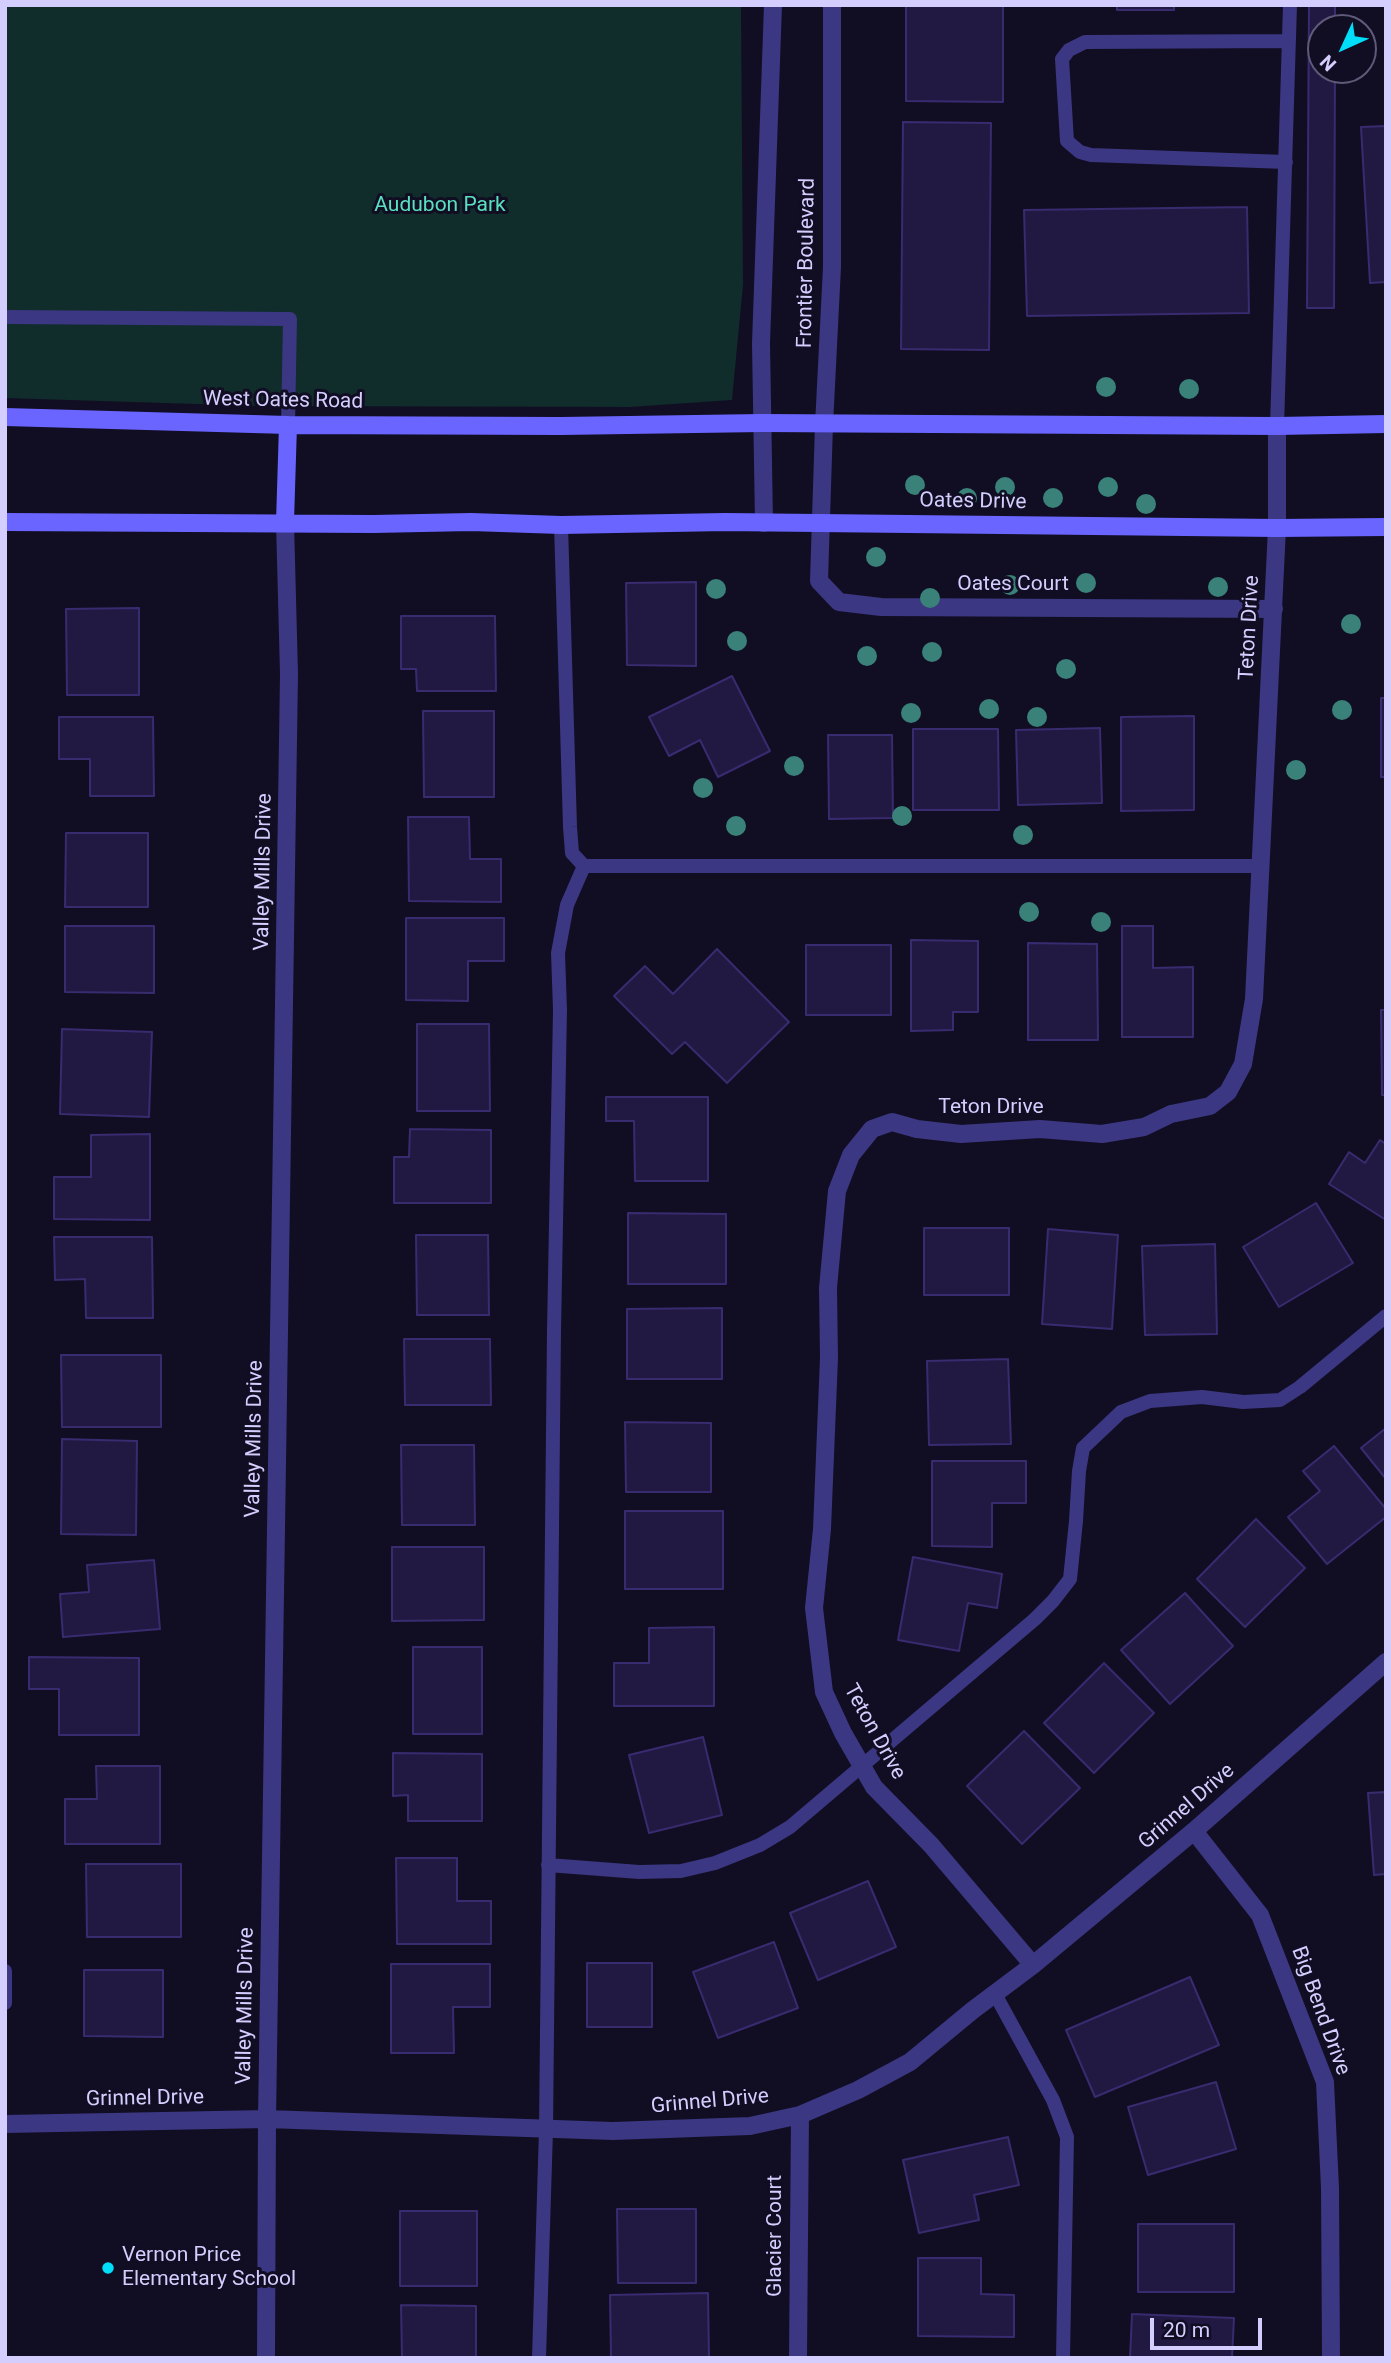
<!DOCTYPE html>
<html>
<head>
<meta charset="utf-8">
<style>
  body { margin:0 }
  #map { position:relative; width:1391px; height:2363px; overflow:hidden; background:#110d22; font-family:Roboto,sans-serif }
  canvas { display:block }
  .frame { position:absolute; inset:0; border:7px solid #d4ceff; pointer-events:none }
  .north { position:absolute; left:1307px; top:14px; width:70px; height:70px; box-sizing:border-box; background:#110d22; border:2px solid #5f5a7a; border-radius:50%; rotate:225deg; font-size:19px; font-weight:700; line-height:28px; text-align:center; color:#d4ceff }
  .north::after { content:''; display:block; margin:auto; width:24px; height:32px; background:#00def9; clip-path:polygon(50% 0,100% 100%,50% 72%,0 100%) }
  .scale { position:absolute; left:1150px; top:2318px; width:112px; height:32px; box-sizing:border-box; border:4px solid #d4ceff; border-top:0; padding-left:9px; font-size:21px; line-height:24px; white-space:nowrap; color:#d4ceff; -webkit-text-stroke:5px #110d22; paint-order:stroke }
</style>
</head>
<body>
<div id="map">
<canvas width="1391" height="2363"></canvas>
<div class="frame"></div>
<div class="north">N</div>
<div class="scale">20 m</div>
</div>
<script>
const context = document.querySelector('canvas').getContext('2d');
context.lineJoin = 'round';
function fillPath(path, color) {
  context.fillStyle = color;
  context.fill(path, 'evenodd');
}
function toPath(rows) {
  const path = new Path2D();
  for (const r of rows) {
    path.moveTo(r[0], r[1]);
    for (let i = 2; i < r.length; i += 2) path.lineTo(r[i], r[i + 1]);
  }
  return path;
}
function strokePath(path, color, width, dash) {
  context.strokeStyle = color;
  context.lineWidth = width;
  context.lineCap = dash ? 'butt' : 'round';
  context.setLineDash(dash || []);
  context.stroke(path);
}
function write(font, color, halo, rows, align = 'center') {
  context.font = font + ' Roboto,sans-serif';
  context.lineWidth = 6;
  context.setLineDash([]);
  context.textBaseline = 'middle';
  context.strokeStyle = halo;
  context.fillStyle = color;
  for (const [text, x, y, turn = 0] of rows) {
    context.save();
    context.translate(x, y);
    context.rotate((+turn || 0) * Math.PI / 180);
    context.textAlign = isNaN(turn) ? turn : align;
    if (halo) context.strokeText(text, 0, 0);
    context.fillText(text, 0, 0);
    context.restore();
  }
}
const green = toPath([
  [5,5,741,5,743,285,732,400,630,407,260,406,5,398]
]);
const building = toPath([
  [906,5,1003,5,1003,102,906,101,906,5],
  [1117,5,1174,5,1174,10,1117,10,1117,5],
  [1309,5,1335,5,1335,28,1321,28,1321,70,1335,70,1334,308,1307,308,1309,5],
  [903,122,991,123,989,350,901,349,903,122],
  [1386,126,1386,282,1370,283,1361,127,1386,126],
  [1247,207,1249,313,1027,316,1024,210,1247,207],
  [696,582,696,666,627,665,626,583,696,582],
  [139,608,139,695,67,695,66,609,139,608],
  [401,616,495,616,496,691,417,691,416,669,401,669,401,616],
  [732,676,770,751,718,777,700,740,669,756,649,717,732,676],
  [1381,698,1386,698,1386,777,1381,777,1381,698],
  [423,711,494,711,494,797,424,797,423,711],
  [1194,716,1194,810,1121,811,1121,717,1194,716],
  [59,717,153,717,154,796,90,796,90,759,59,759,59,717],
  [1100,728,1102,803,1018,805,1016,730,1100,728],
  [913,729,998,729,999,810,913,810,913,729],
  [828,735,892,735,893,818,829,819,828,735],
  [408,817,469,817,470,859,501,859,501,902,409,901,408,817],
  [66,833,148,833,148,907,65,907,66,833],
  [406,918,504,918,504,961,468,961,468,1001,406,1000,406,918],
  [65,926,154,926,154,993,65,992,65,926],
  [1122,926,1153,926,1153,968,1193,967,1193,1037,1122,1037,1122,926],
  [911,940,978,941,978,1012,953,1012,953,1030,911,1031,911,940],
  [1028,943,1097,944,1098,1040,1028,1040,1028,943],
  [806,945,891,945,891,1015,806,1015,806,945],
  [717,949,789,1022,727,1083,685,1042,672,1054,614,996,645,966,673,994,717,949],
  [1381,1010,1386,1010,1386,1095,1382,1095,1381,1010],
  [417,1024,489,1024,490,1111,417,1111,417,1024],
  [62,1029,152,1032,149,1117,60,1114,62,1029],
  [606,1097,708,1097,708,1181,635,1181,634,1121,606,1121,606,1097],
  [410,1129,491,1130,491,1203,394,1203,394,1157,409,1157,410,1129],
  [150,1134,150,1220,54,1219,54,1177,91,1177,91,1135,150,1134],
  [1380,1140,1386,1144,1386,1220,1329,1184,1349,1152,1365,1163,1380,1140],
  [1316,1203,1353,1263,1279,1307,1243,1247,1316,1203],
  [628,1213,726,1214,726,1284,628,1284,628,1213],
  [924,1228,1009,1228,1009,1295,924,1295,924,1228],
  [1048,1229,1118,1235,1112,1329,1042,1324,1048,1229],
  [416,1235,488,1235,489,1315,417,1315,416,1235],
  [54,1237,152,1237,153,1318,86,1318,85,1279,55,1280,54,1237],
  [1215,1244,1217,1334,1145,1335,1142,1246,1215,1244],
  [722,1308,722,1379,627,1379,627,1309,722,1308],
  [404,1339,490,1339,491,1405,405,1405,404,1339],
  [61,1355,161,1355,161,1427,62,1427,61,1355],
  [1008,1359,1011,1444,929,1445,927,1361,1008,1359],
  [625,1422,711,1423,711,1492,626,1492,625,1422],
  [1386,1428,1386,1479,1361,1448,1386,1428],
  [62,1439,137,1441,136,1535,61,1534,62,1439],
  [401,1445,474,1445,475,1525,402,1525,401,1445],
  [1334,1446,1386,1509,1386,1517,1327,1564,1288,1517,1320,1491,1303,1471,1334,1446],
  [932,1461,1026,1461,1026,1503,992,1503,992,1547,932,1546,932,1461],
  [625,1511,723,1511,723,1589,625,1589,625,1511],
  [1256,1519,1305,1568,1245,1627,1197,1579,1256,1519],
  [392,1547,484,1547,484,1620,392,1621,392,1547],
  [913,1557,1002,1574,997,1608,968,1603,959,1651,898,1640,913,1557],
  [154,1560,160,1629,63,1637,60,1594,89,1592,87,1565,154,1560],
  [1185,1593,1233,1646,1170,1704,1121,1650,1185,1593],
  [714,1627,714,1706,614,1706,614,1663,649,1663,649,1628,714,1627],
  [413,1647,482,1647,482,1734,413,1734,413,1647],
  [29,1657,139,1658,139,1735,59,1735,59,1689,29,1689,29,1657],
  [1104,1663,1154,1713,1094,1773,1044,1723,1104,1663],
  [1024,1731,1080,1788,1022,1844,967,1786,1024,1731],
  [703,1737,722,1815,649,1833,629,1755,703,1737],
  [393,1753,482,1754,482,1821,408,1821,408,1795,393,1796,393,1753],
  [96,1766,160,1766,160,1844,65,1844,65,1799,97,1799,96,1766],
  [1386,1792,1386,1874,1374,1875,1368,1793,1386,1792],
  [396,1858,457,1858,457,1901,491,1901,491,1944,397,1944,396,1858],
  [86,1864,181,1864,181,1937,87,1937,86,1864],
  [868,1881,896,1947,818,1980,790,1913,868,1881],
  [774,1942,798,2008,718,2038,693,1972,774,1942],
  [587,1963,652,1963,652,2027,587,2027,587,1963],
  [391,1964,490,1964,490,2007,453,2007,454,2053,391,2053,391,1964],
  [84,1970,163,1970,163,2037,84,2036,84,1970],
  [1190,1977,1219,2045,1095,2097,1066,2030,1190,1977],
  [1216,2082,1236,2149,1148,2175,1128,2107,1216,2082],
  [1008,2137,1019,2185,974,2195,979,2220,919,2233,903,2160,1008,2137],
  [617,2209,696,2209,696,2283,618,2283,617,2209],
  [400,2211,477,2211,477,2286,400,2286,400,2211],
  [1138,2224,1234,2224,1234,2292,1138,2292,1138,2224],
  [918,2258,981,2258,981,2294,1014,2295,1014,2337,918,2336,918,2258],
  [708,2293,709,2358,611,2358,610,2295,708,2293],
  [401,2305,476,2306,476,2358,402,2358,401,2305],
  [1132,2314,1234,2318,1232,2358,1130,2358,1132,2314]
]);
const service = toPath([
  [1286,162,1091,155,1080,152,1067,141,1062,59,1069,50,1085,42,1289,41],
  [5,317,290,319,288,425],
  [1277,426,1290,5],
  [561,525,570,827,572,853,584,866,1261,866],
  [548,1865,639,1872,681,1871,715,1863,760,1845,790,1827,1035,1619,1053,1601,1070,1579,1076,1521,1079,1471,1083,1448,1121,1412,1150,1401,1202,1397,1243,1402,1280,1400,1300,1387,1386,1316],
  [5,1971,5,2003],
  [995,1994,1053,2100,1067,2137,1063,2358],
  [539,2358,546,2130,554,1331,560,1010,558,953,567,905,584,866]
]);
const minor = toPath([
  [832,5,832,267,824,425,819,581,839,602,881,607,1274,609],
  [764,523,761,343,773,5],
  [1194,1831,1260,1915,1325,2082,1330,2188,1331,2358],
  [1033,1965,931,1845,874,1787,843,1733,824,1692,814,1608,822,1529,829,1358,828,1288,837,1191,851,1155,872,1129,892,1122,917,1129,961,1134,1040,1129,1102,1134,1144,1127,1171,1114,1210,1106,1228,1092,1243,1064,1254,999,1277,528,1277,426],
  [5,2124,267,2119,613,2131,750,2126,800,2115,858,2090,910,2062,973,2010,1033,1965,1194,1831,1386,1662],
  [266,2358,267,2119,289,674,285,522],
  [798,2358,800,2115]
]);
const secondary = toPath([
  [5,417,288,425,561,426,762,423,1277,426,1386,424],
  [5,522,373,524,471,522,561,525,725,522,1277,528,1386,527],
  [285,522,288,425]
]);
const trees = [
  [1106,387],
  [1189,389],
  [915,485],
  [1005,487],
  [1108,487],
  [967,498],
  [1053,498],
  [1146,504],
  [876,557],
  [1086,583],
  [1010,585],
  [1218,587],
  [716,589],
  [930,598],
  [1351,624],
  [737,641],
  [932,652],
  [867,656],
  [1066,669],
  [989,709],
  [1342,710],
  [911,713],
  [1037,717],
  [794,766],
  [1296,770],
  [703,788],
  [902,816],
  [736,826],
  [1023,835],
  [1029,912],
  [1101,922]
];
const markers = [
  [108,2268,7,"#00def9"]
];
const parkNames = [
  ["Audubon Park",440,206]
];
const streetNames = [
  ["Frontier Boulevard",807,263,-89],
  ["West Oates Road",283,401,1],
  ["Oates Drive",973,502,1],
  ["Oates Court",1013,585],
  ["Teton Drive",1250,628,-87],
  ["Valley Mills Drive",264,872,-89],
  ["Teton Drive",991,1108],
  ["Valley Mills Drive",255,1439,-89],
  ["Teton Drive",874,1732,61],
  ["Grinnel Drive",1187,1807,-41],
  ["Valley Mills Drive",246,2006,-89],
  ["Big Bend Drive",1320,2011,70],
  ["Grinnel Drive",145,2099,-1],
  ["Grinnel Drive",710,2102,-5],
  ["Glacier Court",776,2236,-90]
];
const poiNames = [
  ["Vernon Price",122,2256],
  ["Elementary School",122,2280]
];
fillPath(green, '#102c2b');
fillPath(building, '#221943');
strokePath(building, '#392b6f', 2);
strokePath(service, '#3b3782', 14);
strokePath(minor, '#3b3782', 18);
strokePath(secondary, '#6a65ff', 18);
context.fillStyle = '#398179';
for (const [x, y] of trees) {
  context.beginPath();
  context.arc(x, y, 10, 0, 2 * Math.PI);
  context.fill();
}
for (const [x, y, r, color] of markers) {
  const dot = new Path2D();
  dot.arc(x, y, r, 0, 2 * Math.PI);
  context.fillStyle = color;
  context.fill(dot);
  strokePath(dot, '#110d22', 2.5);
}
write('21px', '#59e0c0', '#110d22', parkNames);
write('21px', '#d4ceff', '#110d22', streetNames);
write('21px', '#d4ceff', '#110d22', poiNames, 'left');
</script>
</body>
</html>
